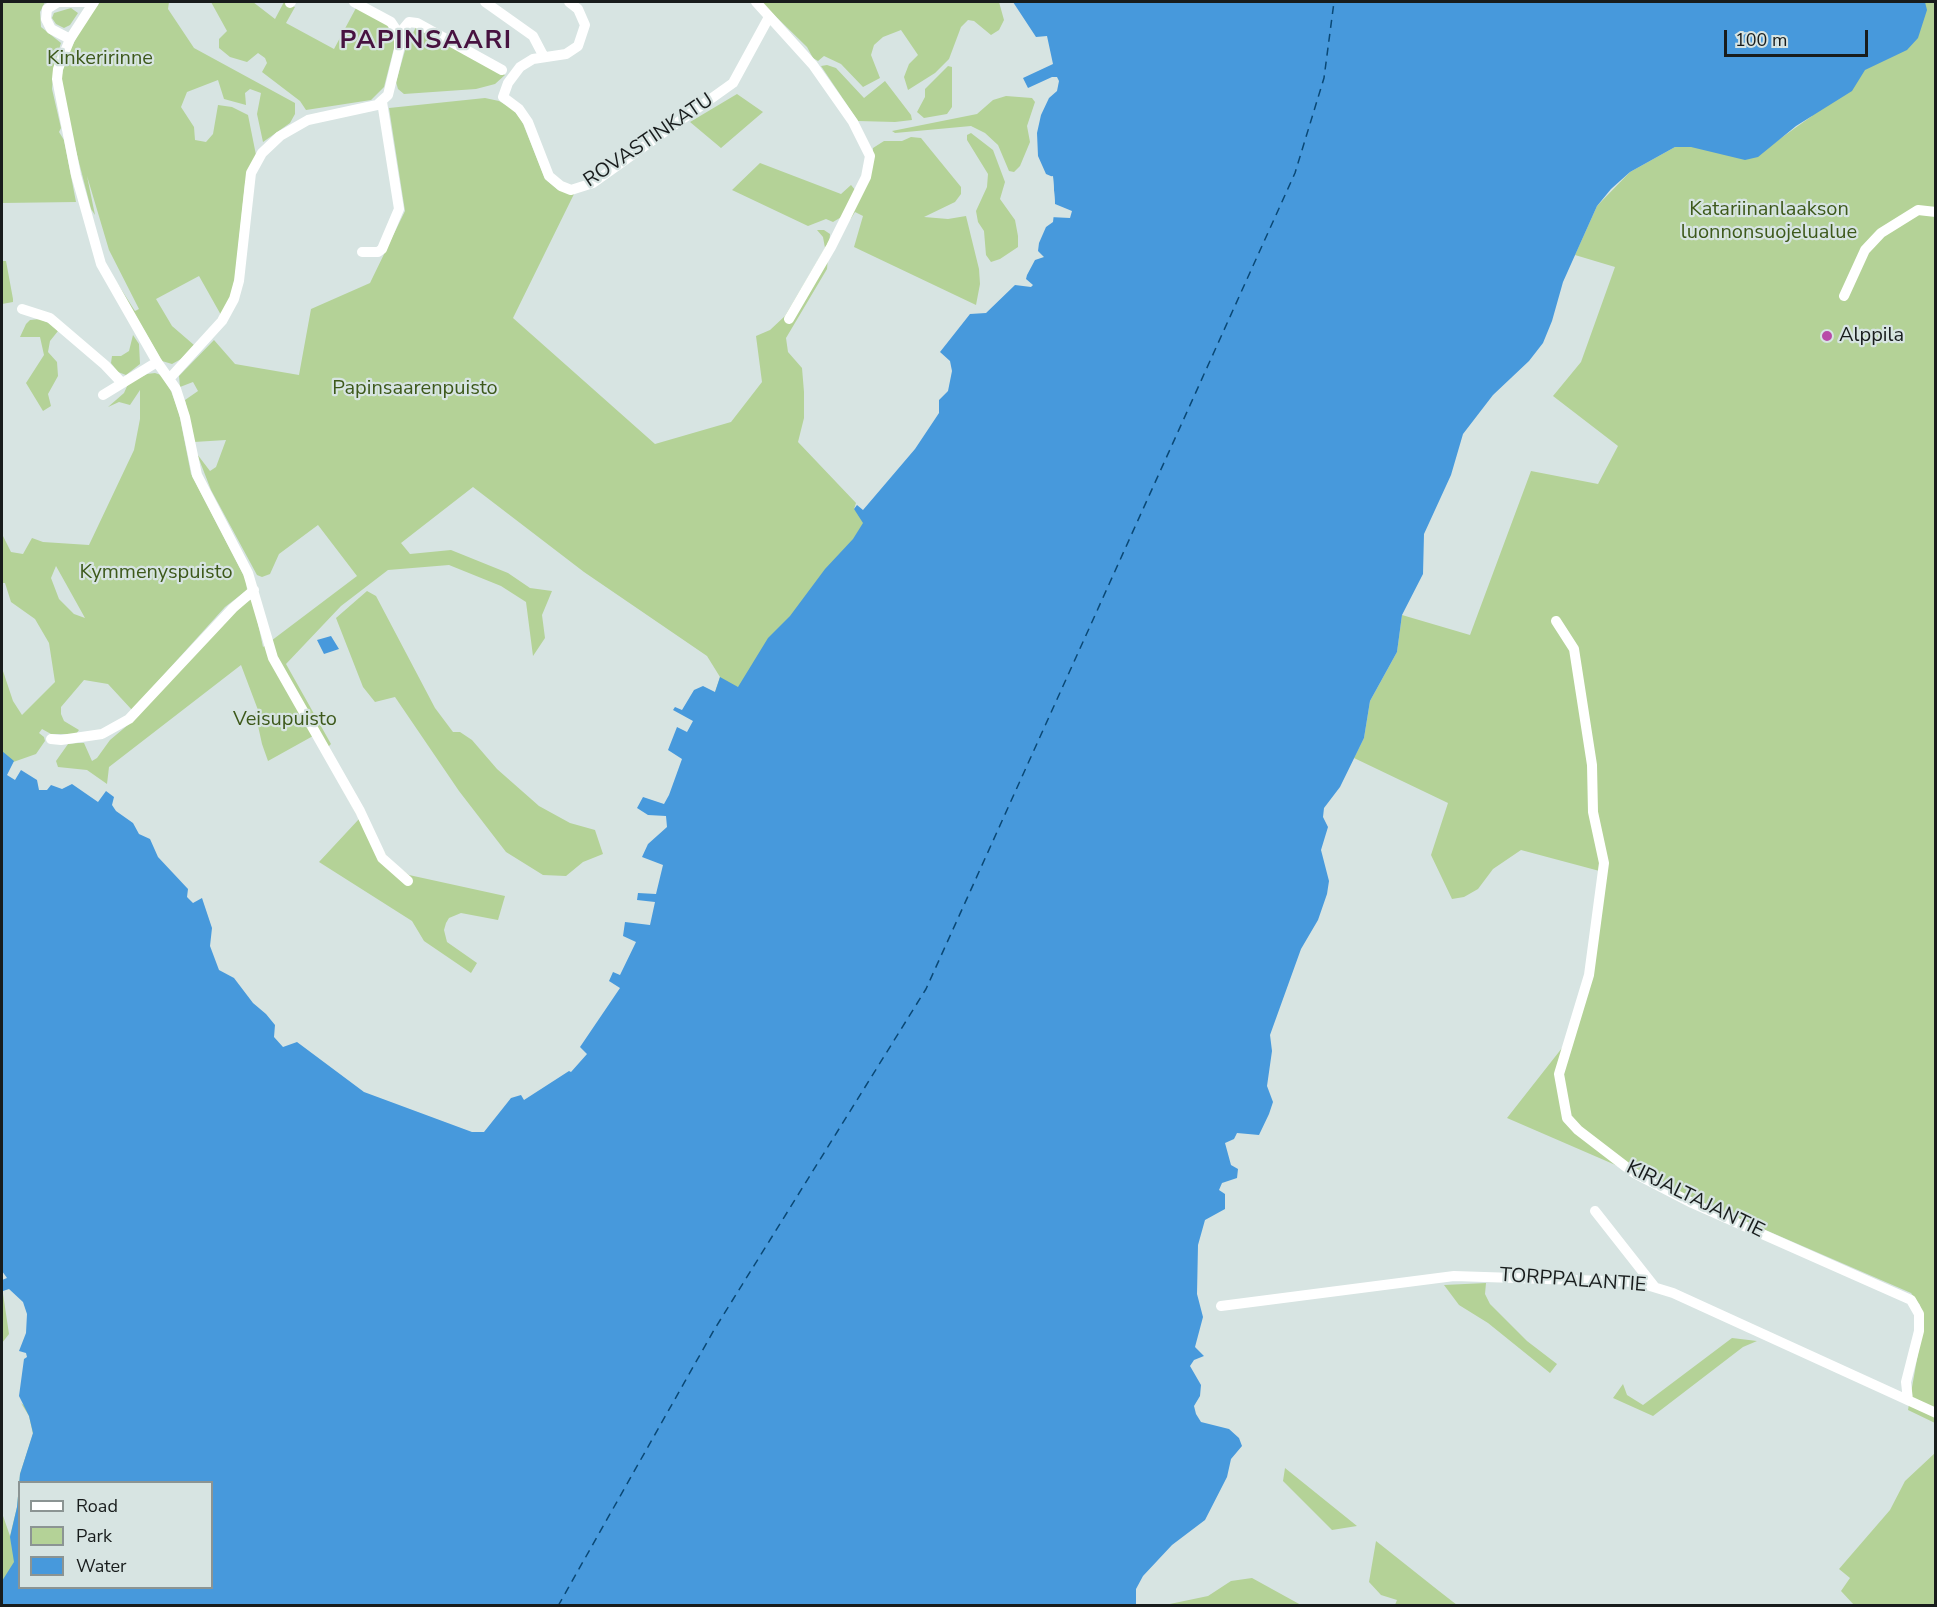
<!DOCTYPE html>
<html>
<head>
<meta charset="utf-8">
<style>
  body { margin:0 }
  #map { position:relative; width:1937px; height:1607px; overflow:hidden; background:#d7e4e2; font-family:"Nunito Sans",sans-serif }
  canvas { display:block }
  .frame { position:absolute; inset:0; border:3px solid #181c1c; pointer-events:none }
  .legend { position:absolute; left:18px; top:1481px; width:195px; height:108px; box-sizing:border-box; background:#d7e4e2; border:2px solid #8b9493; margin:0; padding:8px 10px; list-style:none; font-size:18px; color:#181c1c }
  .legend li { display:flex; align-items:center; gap:12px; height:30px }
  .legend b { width:30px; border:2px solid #8b9493 }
  .scale { position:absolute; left:1724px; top:30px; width:144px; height:27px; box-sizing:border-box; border:3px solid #181c1c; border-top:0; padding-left:8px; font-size:18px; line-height:21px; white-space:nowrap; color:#181c1c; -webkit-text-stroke:4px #d7e4e2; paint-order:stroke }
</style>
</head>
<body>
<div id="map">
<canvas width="1937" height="1607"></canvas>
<div class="frame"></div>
<ul class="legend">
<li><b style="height:8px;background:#fff"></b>Road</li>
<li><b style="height:16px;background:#b4d297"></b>Park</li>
<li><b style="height:16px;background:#4799dc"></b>Water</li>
</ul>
<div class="scale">100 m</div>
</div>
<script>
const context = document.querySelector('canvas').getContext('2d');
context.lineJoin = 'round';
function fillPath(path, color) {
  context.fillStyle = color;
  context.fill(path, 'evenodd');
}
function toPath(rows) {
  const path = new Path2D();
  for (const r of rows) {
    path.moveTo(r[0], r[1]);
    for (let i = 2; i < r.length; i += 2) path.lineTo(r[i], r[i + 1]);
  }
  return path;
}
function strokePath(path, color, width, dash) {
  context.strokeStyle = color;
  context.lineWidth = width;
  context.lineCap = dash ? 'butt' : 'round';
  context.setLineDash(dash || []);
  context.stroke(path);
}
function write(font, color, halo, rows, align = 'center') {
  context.font = font + ' "Nunito Sans",sans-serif';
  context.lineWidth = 4.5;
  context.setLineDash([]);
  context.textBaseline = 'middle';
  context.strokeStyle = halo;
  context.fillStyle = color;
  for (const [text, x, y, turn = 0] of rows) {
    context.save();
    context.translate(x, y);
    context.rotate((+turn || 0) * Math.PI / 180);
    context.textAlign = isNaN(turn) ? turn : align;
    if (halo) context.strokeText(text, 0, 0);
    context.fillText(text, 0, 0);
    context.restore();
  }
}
const green = toPath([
  [2,2,45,2,40,12,41,27,61,43,54,65,52,89,61,128,59,132,64,140,76,202,2,203],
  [100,2,169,2,168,9,194,48,295,103,295,114,290,123,263,142,257,114,261,93,250,89,245,93,246,105,224,99,218,80,187,92,181,107,194,127,195,140,206,142,213,134,218,105,232,107,248,115,256,155,245,183,235,278,230,298,221,315,199,276,156,299,172,326,194,345,181,359,172,364,162,361,114,278,135,311,139,309,109,250,87,176,95,215,91,209,65,108,61,80,65,60,82,27],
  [211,2,253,2,275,19,284,2,295,7,286,23,334,49,356,8,386,24,391,31,395,44,384,87,371,100,306,110,300,101,262,72,267,63,265,58,258,53,247,62,230,57,219,48,219,39,227,31],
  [761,2,999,2,1004,20,999,30,991,35,974,21,968,20,961,27,949,59,935,73,908,90,904,77,909,64,918,55,901,30,883,37,874,45,871,55,880,78,863,87,841,64,824,56,818,61,813,58,807,47],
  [1823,2,1935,2,1935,1423,1908,1410,1923,1325,1920,1305,1911,1293,1507,1118,1573,1034,1607,873,1521,850,1493,869,1478,889,1464,897,1452,899,1431,855,1448,803,1354,758,1364,738,1370,701,1397,652,1402,615,1470,635,1531,471,1598,484,1618,446,1553,396,1581,362,1615,267,1575,255,1597,206,1630,172,1675,147,1774,143,1812,116],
  [71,8,78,13,70,25,64,28,56,24,52,18,54,13],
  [416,27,505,75,495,84,476,89,404,94,398,89,396,82,406,47],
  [827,65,836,68,864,98,885,81,911,115,912,120,895,122,858,121,821,66],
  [948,66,952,67,952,107,947,114,924,118,917,112,925,97,925,89],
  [737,94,763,112,721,148,690,122],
  [1006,96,1032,98,1035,102,1027,126,1030,142,1020,166,1014,172,1009,171,998,145,985,133,971,126,895,133,892,131,977,114,993,100],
  [485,98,499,101,513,109,522,121,545,179,558,190,574,194,513,318,655,444,731,422,762,382,756,336,770,330,785,316,825,248,823,237,817,230,824,230,830,234,827,269,786,338,788,352,802,368,804,392,804,418,798,442,856,503,854,509,873,528,764,708,715,692,720,677,707,656,584,572,473,487,401,543,410,554,451,550,508,573,530,588,552,591,542,615,545,638,533,656,526,602,501,586,449,565,388,570,341,606,286,664,331,744,328,747,388,859,409,875,505,896,498,920,461,913,449,918,446,923,444,930,447,942,477,963,471,973,424,941,412,921,319,862,359,819,313,736,268,761,262,744,255,712,258,710,241,665,109,767,107,784,87,770,58,767,56,761,68,744,78,743,84,743,92,761,97,758,110,740,129,724,240,606,250,600,253,600,263,647,357,576,318,525,279,554,270,574,262,577,257,575,211,490,197,454,210,471,216,467,226,440,194,442,185,400,198,391,193,382,180,387,179,376,214,340,235,364,299,375,311,309,370,283,405,211,389,108],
  [971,133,993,150,1005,182,1000,199,1015,220,1018,236,1018,247,1000,259,991,262,986,255,984,231,978,222,976,211,987,187,988,174,967,140,967,135],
  [911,137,921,138,961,187,961,194,955,202,924,217,948,219,966,216,979,269,980,284,976,305,854,247,863,216,855,212,850,220,873,157,873,148,884,141,902,141],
  [760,163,841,194,851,185,856,191,843,216,833,222,826,219,808,226,732,190],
  [2,261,6,261,13,299,13,302,2,304],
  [40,319,51,324,58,331,50,341,48,352,57,362,58,376,48,394,51,406,43,411,26,383,44,355,40,337,20,337,26,324,30,320],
  [133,335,139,344,140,364,126,375,118,372,111,363,112,356,121,356,129,351],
  [155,373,161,375,171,391,179,413,191,474,246,580,247,590,225,607,132,710,108,684,84,680,61,707,61,714,64,721,79,730,76,734,51,734,42,729,39,733,44,737,45,741,36,754,2,766,2,668,13,701,22,715,55,682,49,643,35,619,11,602,5,583,2,583,2,534,11,552,23,554,32,538,43,542,89,545,134,450,140,419,140,390,130,405,119,402,108,407,124,393,128,384,147,374],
  [56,566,85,618,74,614,59,599,51,578],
  [367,591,376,596,435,708,453,732,460,732,472,740,497,769,539,806,570,823,595,830,603,854,583,862,566,876,543,875,506,852,459,791,395,697,375,702,363,687,336,618],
  [1486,1283,1485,1294,1490,1304,1527,1341,1557,1364,1550,1373,1488,1323,1459,1305,1444,1285],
  [2,1287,9,1334,2,1343],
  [1732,1338,1757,1341,1743,1347,1653,1416,1613,1398,1623,1384,1627,1395,1643,1405],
  [21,1403,53,1430,20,1482,19,1569,2,1601,2,1513,10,1536,17,1507,20,1474,33,1434,29,1416],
  [1935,1453,1935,1605,1854,1605,1841,1591,1850,1578,1839,1569,1890,1510,1905,1481],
  [1285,1468,1357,1526,1332,1530,1283,1481],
  [1376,1541,1439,1591,1457,1605,1395,1605,1397,1600,1381,1595,1369,1582],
  [1252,1578,1301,1605,1165,1605,1208,1596,1231,1581]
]);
const water = toPath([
  [1013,2,1925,2,1927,10,1918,38,1907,50,1865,70,1852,91,1796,126,1758,157,1745,160,1691,147,1675,147,1630,172,1611,189,1597,206,1563,282,1552,321,1543,343,1529,361,1493,395,1463,434,1451,475,1424,534,1423,574,1402,615,1397,652,1370,701,1364,738,1340,787,1324,808,1323,817,1328,827,1321,850,1329,881,1327,894,1318,920,1301,949,1270,1035,1272,1051,1267,1086,1273,1102,1269,1114,1259,1135,1237,1133,1234,1139,1225,1143,1231,1165,1238,1169,1237,1178,1222,1183,1219,1190,1225,1194,1225,1209,1205,1220,1198,1245,1197,1294,1203,1317,1195,1347,1204,1356,1194,1360,1190,1366,1201,1385,1200,1396,1194,1406,1196,1414,1201,1422,1229,1429,1239,1438,1242,1446,1231,1459,1227,1477,1205,1520,1172,1545,1143,1576,1136,1589,1136,1605,2,1605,2,1581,14,1562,10,1537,17,1507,20,1474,33,1433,29,1416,19,1396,24,1359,27,1357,26,1353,19,1351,26,1333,27,1314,23,1302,9,1289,3,1291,2,1287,2,1280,7,1278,2,1271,2,751,14,761,7,775,15,780,21,770,37,780,39,790,47,790,51,785,62,789,72,784,98,802,106,791,114,797,112,805,116,811,133,823,139,834,150,839,158,857,188,889,187,897,193,903,202,898,212,928,210,946,219,970,234,978,253,1003,266,1014,275,1025,274,1037,283,1047,297,1042,364,1092,472,1132,484,1132,511,1098,521,1095,524,1100,569,1071,571,1072,587,1054,580,1047,620,988,609,981,613,972,620,975,636,942,623,936,625,922,650,925,655,902,637,900,638,893,656,894,663,865,642,857,648,844,667,827,666,816,648,815,637,808,643,797,664,804,669,795,682,759,668,750,677,727,687,732,693,721,673,710,675,707,682,710,694,690,703,686,715,692,720,677,738,687,768,638,790,616,825,569,853,539,863,523,854,509,857,505,863,510,915,449,939,413,939,400,948,391,952,371,950,361,940,352,970,314,986,313,1015,285,1031,287,1033,285,1026,279,1027,275,1035,260,1044,257,1038,251,1039,243,1046,227,1053,222,1055,204,1053,177,1046,174,1038,156,1037,133,1041,115,1049,98,1057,91,1059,81,1057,77,1052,77,1028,88,1023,78,1053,64,1047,36,1036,37],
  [20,1482,212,1482,212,1588,20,1588],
  [331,636,339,649,324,654,317,640]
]);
const pier = toPath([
  [1053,176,1055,204,1072,211,1070,218,1050,217,1052,203,1050,177]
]);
const ferry = toPath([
  [558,1606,714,1330,926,989,1295,173,1324,78,1334,2]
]);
const minor = toPath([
  [94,2,70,39,58,69,57,79,76,175,101,264,157,362,176,389,185,417,197,475,248,573,273,658,360,811,382,858,408,881],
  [485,2,533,36,544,57],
  [569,2,578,9,585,25,578,46,566,54,533,59,520,67,508,83,503,97,519,109,528,122,549,176,561,186,571,190,593,183,733,83,769,17],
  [756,2,813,65,853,122,870,156,866,177,831,247,789,319],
  [290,3,291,2],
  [399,34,409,22,417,23,502,70],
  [70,39,51,29,46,19,47,9,58,2,90,2],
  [362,252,378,252,382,249,399,209,382,102],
  [1844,296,1865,250,1881,233,1918,210,1936,212],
  [22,309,50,318,105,365,122,383],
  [170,378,222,321,234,299,239,281,251,173,262,153,280,136,308,120,377,105,388,95,399,50,399,34,391,22,354,2],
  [103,395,157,362],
  [1556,621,1574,649,1592,765,1593,812,1604,863,1589,975,1559,1074,1567,1118,1578,1130,1634,1173,1692,1203,1911,1300,1919,1314,1919,1331,1906,1382,1908,1400],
  [51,739,61,740,102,734,129,719,233,608,254,590],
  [1595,1211,1654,1286],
  [1221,1306,1454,1276,1637,1282,1673,1293,1936,1413]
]);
const markers = [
  [1827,336,6,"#b84aa8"]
];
const parkNames = [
  ["Kinkeririnne",100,59],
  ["Katariinanlaakson",1769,210],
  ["luonnonsuojelualue",1769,233],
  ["Papinsaarenpuisto",415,389],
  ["Kymmenyspuisto",156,573],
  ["Veisupuisto",285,720]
];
const streetNames = [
  ["ROVASTINKATU",649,141,-34],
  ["KIRJALTAJANTIE",1695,1200,26],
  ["TORPPALANTIE",1573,1281,4]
];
const poiNames = [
  ["Alppila",1839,336]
];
const districtNames = [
  ["PAPINSAARI",426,42]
];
fillPath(green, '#b4d297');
fillPath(water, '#4799dc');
fillPath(pier, '#d7e4e2');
strokePath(ferry, '#0a4875', 1.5, [8, 6]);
strokePath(minor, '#fff', 10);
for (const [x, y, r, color] of markers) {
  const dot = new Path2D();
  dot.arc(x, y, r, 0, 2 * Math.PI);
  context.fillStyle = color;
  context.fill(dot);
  strokePath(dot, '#d7e4e2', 2);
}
write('20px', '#3d591b', '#d7e4e2', parkNames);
write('20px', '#181c1c', '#d7e4e2', streetNames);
write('20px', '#181c1c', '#d7e4e2', poiNames, 'left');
context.letterSpacing = '1.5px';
write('bold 26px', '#471240', '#d7e4e2', districtNames);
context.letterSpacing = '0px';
</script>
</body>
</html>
